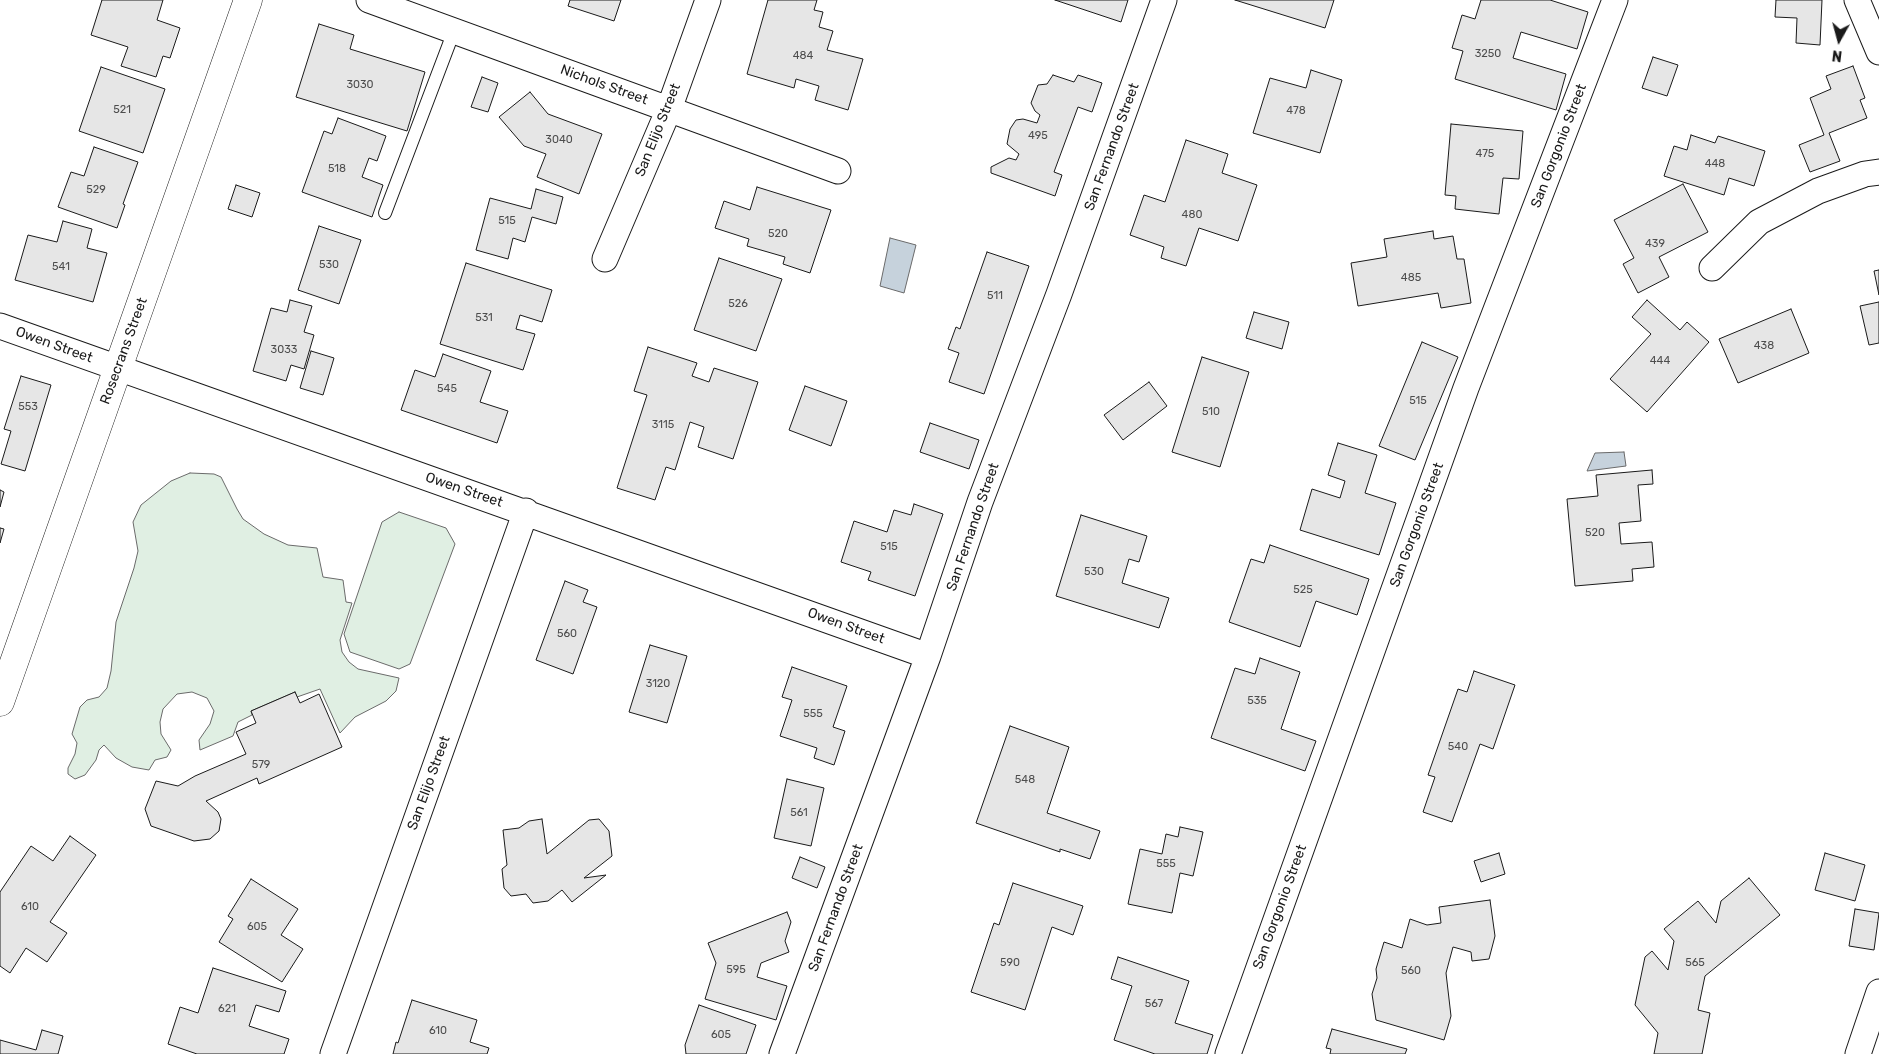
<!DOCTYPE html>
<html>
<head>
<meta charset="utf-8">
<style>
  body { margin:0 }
  #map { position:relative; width:1879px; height:1054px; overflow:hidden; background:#fff; font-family:Rubik,sans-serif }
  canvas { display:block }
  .north { position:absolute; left:1814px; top:15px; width:50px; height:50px; -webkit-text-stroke:4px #fff; paint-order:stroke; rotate:187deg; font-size:14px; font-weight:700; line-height:20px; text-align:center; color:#1a1a1a }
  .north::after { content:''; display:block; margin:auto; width:18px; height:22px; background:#1a1a1a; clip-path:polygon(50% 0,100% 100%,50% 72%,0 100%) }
</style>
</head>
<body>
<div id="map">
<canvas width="1879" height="1054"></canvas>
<div class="north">N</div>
</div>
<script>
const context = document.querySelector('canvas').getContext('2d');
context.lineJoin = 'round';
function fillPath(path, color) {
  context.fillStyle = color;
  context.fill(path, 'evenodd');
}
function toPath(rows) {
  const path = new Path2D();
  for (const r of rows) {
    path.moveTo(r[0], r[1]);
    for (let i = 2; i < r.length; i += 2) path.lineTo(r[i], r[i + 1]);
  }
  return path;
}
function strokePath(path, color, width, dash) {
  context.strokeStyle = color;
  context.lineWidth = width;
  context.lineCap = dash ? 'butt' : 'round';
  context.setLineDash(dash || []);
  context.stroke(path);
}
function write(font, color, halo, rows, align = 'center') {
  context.font = font + ' Rubik,sans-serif';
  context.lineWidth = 4;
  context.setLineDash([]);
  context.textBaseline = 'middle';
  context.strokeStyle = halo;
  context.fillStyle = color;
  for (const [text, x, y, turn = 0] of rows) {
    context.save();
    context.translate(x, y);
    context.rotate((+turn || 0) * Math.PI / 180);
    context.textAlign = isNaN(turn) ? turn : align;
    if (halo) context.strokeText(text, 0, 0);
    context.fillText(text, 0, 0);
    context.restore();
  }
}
const green = toPath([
  [190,473,214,474,221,477,237,509,243,519,264,534,288,545,317,548,323,577,343,580,346,602,352,603,340,640,342,652,349,662,358,669,399,678,396,691,386,701,355,717,340,733,320,689,297,697,295,692,251,711,252,715,238,722,233,736,200,750,199,740,210,724,214,711,207,698,192,692,177,694,163,709,160,722,161,734,171,750,167,757,155,760,149,770,132,767,116,758,104,745,99,750,96,760,85,775,75,779,68,774,68,768,75,754,77,743,72,734,80,707,87,700,99,697,107,688,111,671,116,622,134,568,138,551,133,522,141,505,171,481,190,473],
  [399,512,446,528,455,544,410,664,399,669,350,652,344,634,382,522,399,512]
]);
const water = toPath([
  [890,238,916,245,904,293,880,286,890,238],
  [1624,452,1626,466,1587,471,1595,453,1624,452]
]);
const building = toPath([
  [102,0,163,0,157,20,180,28,170,58,163,56,156,77,121,66,128,47,91,35,102,0],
  [570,0,621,0,614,21,568,6,570,0],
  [768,0,817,0,814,10,823,12,819,27,833,31,827,50,863,59,848,110,815,100,819,86,796,79,794,88,747,74,768,0],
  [1055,0,1128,0,1121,22,1055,0],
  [1235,0,1334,0,1325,28,1235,0],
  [1481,0,1550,0,1588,12,1577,49,1521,32,1513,58,1566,74,1556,110,1455,79,1463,51,1452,48,1462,15,1475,19,1481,0],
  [1776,0,1822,0,1820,45,1796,43,1797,18,1775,17,1776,0],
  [319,24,354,35,350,49,425,72,407,131,296,97,319,24],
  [1653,57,1678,65,1667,96,1642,88,1653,57],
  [1853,66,1865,98,1860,100,1867,118,1829,133,1840,161,1810,172,1799,145,1824,135,1810,98,1831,89,1826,76,1853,66],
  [101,67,165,89,143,153,79,131,101,67],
  [1311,70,1342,80,1320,153,1253,133,1270,78,1306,88,1311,70],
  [1053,75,1074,82,1078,75,1102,83,1092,112,1078,107,1054,172,1062,175,1055,196,991,173,991,167,1009,158,1016,160,1019,154,1007,144,1010,129,1016,120,1023,119,1037,123,1040,115,1035,111,1031,103,1038,85,1047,84,1053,75],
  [482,77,498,83,488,112,471,107,482,77],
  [530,92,548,114,602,134,579,194,537,177,546,154,524,146,499,117,530,92],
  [338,118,386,136,377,161,369,158,362,177,383,185,372,217,302,192,324,131,332,134,338,118],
  [1451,124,1523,131,1519,179,1503,178,1499,214,1455,209,1456,196,1445,195,1451,124],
  [1691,135,1715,143,1718,136,1765,151,1754,186,1729,178,1724,195,1664,176,1674,146,1687,150,1691,135],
  [1186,140,1228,154,1222,173,1257,185,1238,241,1199,228,1186,266,1161,258,1164,247,1130,235,1144,195,1165,202,1186,140],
  [94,147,138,162,123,204,125,205,117,228,58,207,71,172,84,176,94,147],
  [1683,184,1708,232,1659,257,1669,277,1638,293,1623,264,1634,258,1614,220,1683,184],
  [236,185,260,193,252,217,228,209,236,185],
  [757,187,831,210,810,273,783,264,785,257,747,246,749,239,715,228,724,201,750,210,757,187],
  [536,189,563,197,556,224,532,217,525,242,513,238,508,259,476,250,490,198,531,209,536,189],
  [63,221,92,229,87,248,107,253,93,302,15,280,28,235,57,242,63,221],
  [319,226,361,240,339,304,298,290,319,226],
  [1433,231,1434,239,1453,236,1457,259,1464,259,1471,303,1441,308,1438,293,1358,306,1351,263,1387,257,1384,239,1433,231],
  [987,252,1029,266,984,394,949,382,959,353,948,349,956,327,960,329,987,252],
  [719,258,782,279,756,351,694,330,719,258],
  [466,263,552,290,542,322,520,315,516,329,535,334,523,370,440,344,466,263],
  [1879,270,1879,295,1874,271,1879,270],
  [290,300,312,306,304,332,314,335,304,369,291,365,286,381,253,371,271,308,287,312,290,300],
  [1647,300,1680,330,1687,322,1709,342,1647,412,1610,379,1651,334,1632,317,1647,300],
  [1879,302,1879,343,1869,345,1860,306,1879,302],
  [1791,309,1809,353,1738,383,1719,339,1791,309],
  [1254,312,1289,322,1282,349,1246,338,1254,312],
  [1422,342,1458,357,1415,460,1379,446,1422,342],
  [648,347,697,363,692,376,709,382,714,368,758,382,733,459,698,447,704,427,690,422,675,470,666,467,655,500,617,488,647,395,634,391,648,347],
  [311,351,334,358,323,395,300,388,311,351],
  [443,354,491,371,480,402,508,411,497,443,401,410,415,370,435,377,443,354],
  [1202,357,1249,372,1220,467,1172,452,1202,357],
  [21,376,51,385,25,471,1,464,11,431,4,429,21,376],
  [1149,382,1167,406,1123,440,1104,415,1149,382],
  [805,386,847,401,831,446,789,430,805,386],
  [930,423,979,440,969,469,920,452,930,423],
  [1338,443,1377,455,1365,493,1396,503,1379,555,1300,530,1312,489,1340,498,1345,481,1328,475,1338,443],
  [1652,470,1653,484,1638,485,1641,521,1619,523,1621,544,1652,542,1654,567,1632,569,1633,581,1575,586,1567,499,1598,496,1596,475,1652,470],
  [0,490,4,492,0,507,0,490],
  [914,504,943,514,915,596,868,580,871,572,841,562,854,521,887,532,894,510,911,515,914,504],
  [1081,515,1147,536,1139,562,1129,559,1122,583,1169,598,1159,628,1056,596,1081,515],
  [0,528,4,529,0,543,0,528],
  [1270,545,1369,579,1357,615,1316,601,1300,647,1229,622,1251,559,1264,563,1270,545],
  [565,581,588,590,583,602,597,607,573,674,536,660,565,581],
  [650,645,687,656,667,723,629,712,650,645],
  [1260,658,1300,672,1281,729,1316,741,1305,771,1211,738,1235,668,1255,674,1260,658],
  [792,667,847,686,833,727,845,731,834,765,814,758,817,748,780,736,792,700,782,697,792,667],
  [1474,671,1515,685,1493,749,1480,744,1452,822,1423,812,1435,777,1428,775,1458,689,1467,692,1474,671],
  [295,692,300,703,319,694,342,747,259,784,257,778,206,801,218,812,221,819,219,831,210,839,194,841,151,826,145,809,156,781,178,786,195,776,246,754,236,732,256,723,251,711,295,692],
  [1010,726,1069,747,1047,813,1100,831,1090,859,1060,849,1060,852,976,823,1010,726],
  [787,779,824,788,811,846,774,838,787,779],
  [542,819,547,854,589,820,599,819,609,831,612,856,584,878,606,875,572,902,562,890,548,901,533,903,526,894,511,896,504,888,502,869,507,865,503,830,519,828,529,821,542,819],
  [1180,827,1203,832,1193,876,1180,873,1172,913,1128,904,1140,849,1162,854,1166,834,1178,837,1180,827],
  [70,836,96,855,50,922,67,933,47,962,26,948,10,973,0,966,0,892,31,846,53,861,70,836],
  [1499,853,1505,874,1481,882,1474,861,1499,853],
  [1825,853,1865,865,1855,901,1815,890,1825,853],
  [800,857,825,867,817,888,792,878,800,857],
  [1749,878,1780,915,1705,976,1698,1010,1710,1013,1702,1054,1654,1054,1658,1033,1635,1005,1645,957,1652,951,1668,970,1674,941,1664,929,1698,901,1716,923,1721,901,1749,878],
  [251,879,298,909,281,935,303,949,282,982,219,942,233,919,228,916,251,879],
  [1013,883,1083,906,1073,935,1052,927,1025,1010,971,992,994,923,999,925,1013,883],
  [1490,900,1495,936,1489,959,1472,961,1471,952,1453,947,1446,973,1451,1016,1444,1040,1376,1020,1372,994,1377,978,1376,969,1384,942,1402,948,1410,919,1427,925,1441,923,1439,907,1490,900],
  [1855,909,1879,913,1874,950,1849,946,1855,909],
  [787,912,791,922,785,941,789,952,761,963,757,977,787,986,776,1020,705,999,716,963,708,943,787,912],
  [1118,957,1189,981,1175,1023,1213,1035,1207,1054,1155,1054,1114,1040,1132,986,1111,979,1118,957],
  [213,968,286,991,279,1012,256,1005,249,1026,289,1039,284,1054,197,1054,168,1044,180,1007,198,1013,213,968],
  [412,1000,477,1020,470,1042,489,1048,487,1054,393,1054,396,1042,398,1043,412,1000],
  [699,1005,756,1025,746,1054,686,1054,685,1045,699,1005],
  [1332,1029,1407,1049,1405,1054,1330,1054,1331,1049,1326,1048,1332,1029],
  [42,1030,63,1036,58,1054,0,1054,0,1040,36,1050,42,1030]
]);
const lane = toPath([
  [385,213,454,31]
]);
const street = toPath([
  [369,0,838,171],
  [1857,0,1879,52],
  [605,259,669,109,708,0],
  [1712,268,1759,222,1818,191,1865,174,1879,172],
  [0,326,928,656],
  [333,1054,526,511],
  [782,1054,928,656,980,502,1059,294,1164,0],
  [1228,1054,1466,388,1615,0],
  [1858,1054,1879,992]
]);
const secondary = toPath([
  [0,702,248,0]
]);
const numberNames = [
  ["3250",1488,54],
  ["484",803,56],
  ["3030",360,85],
  ["521",122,110],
  ["478",1296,111],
  ["495",1038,136],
  ["3040",559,140],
  ["475",1485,154],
  ["448",1715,164],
  ["518",337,169],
  ["529",96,190],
  ["480",1192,215],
  ["515",507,221],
  ["520",778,234],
  ["439",1655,244],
  ["530",329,265],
  ["541",61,267],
  ["485",1411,278],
  ["511",995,296],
  ["526",738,304],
  ["531",484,318],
  ["438",1764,346],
  ["3033",284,350],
  ["444",1660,361],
  ["545",447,389],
  ["515",1418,401],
  ["553",28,407],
  ["510",1211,412],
  ["3115",663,425],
  ["520",1595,533],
  ["515",889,547],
  ["530",1094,572],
  ["525",1303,590],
  ["560",567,634],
  ["3120",658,684],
  ["535",1257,701],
  ["555",813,714],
  ["540",1458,747],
  ["579",261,765],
  ["548",1025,780],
  ["561",799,813],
  ["555",1166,864],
  ["610",30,907],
  ["605",257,927],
  ["590",1010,963],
  ["565",1695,963],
  ["595",736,970],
  ["560",1411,971],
  ["567",1154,1004],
  ["621",227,1009],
  ["610",438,1031],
  ["605",721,1035]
];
const streetNames = [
  ["Nichols Street",604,85,20],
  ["San Elijo Street",658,130,-68],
  ["San Gorgonio Street",1559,146,-69],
  ["San Fernando Street",1112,147,-70],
  ["Owen Street",54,345,20],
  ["Rosecrans Street",124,351,-70],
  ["Owen Street",464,490,19],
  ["San Gorgonio Street",1417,525,-70],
  ["San Fernando Street",973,527,-71],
  ["Owen Street",846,626,20],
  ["San Elijo Street",429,783,-70],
  ["San Gorgonio Street",1280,907,-70],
  ["San Fernando Street",836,908,-70]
];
fillPath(green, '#e0efe3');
strokePath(green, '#6a6a6a', 1);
fillPath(water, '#c6d2dc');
strokePath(water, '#6a6a6a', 1);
fillPath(building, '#e6e6e6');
strokePath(building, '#1a1a1a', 1);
strokePath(lane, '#1a1a1a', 14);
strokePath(street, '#1a1a1a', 27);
strokePath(secondary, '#1a1a1a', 29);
strokePath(lane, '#fff', 12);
strokePath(street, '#fff', 25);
strokePath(secondary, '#fff', 28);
write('11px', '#4d4d4d', null, numberNames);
write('14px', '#1a1a1a', '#fff', streetNames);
</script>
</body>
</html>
